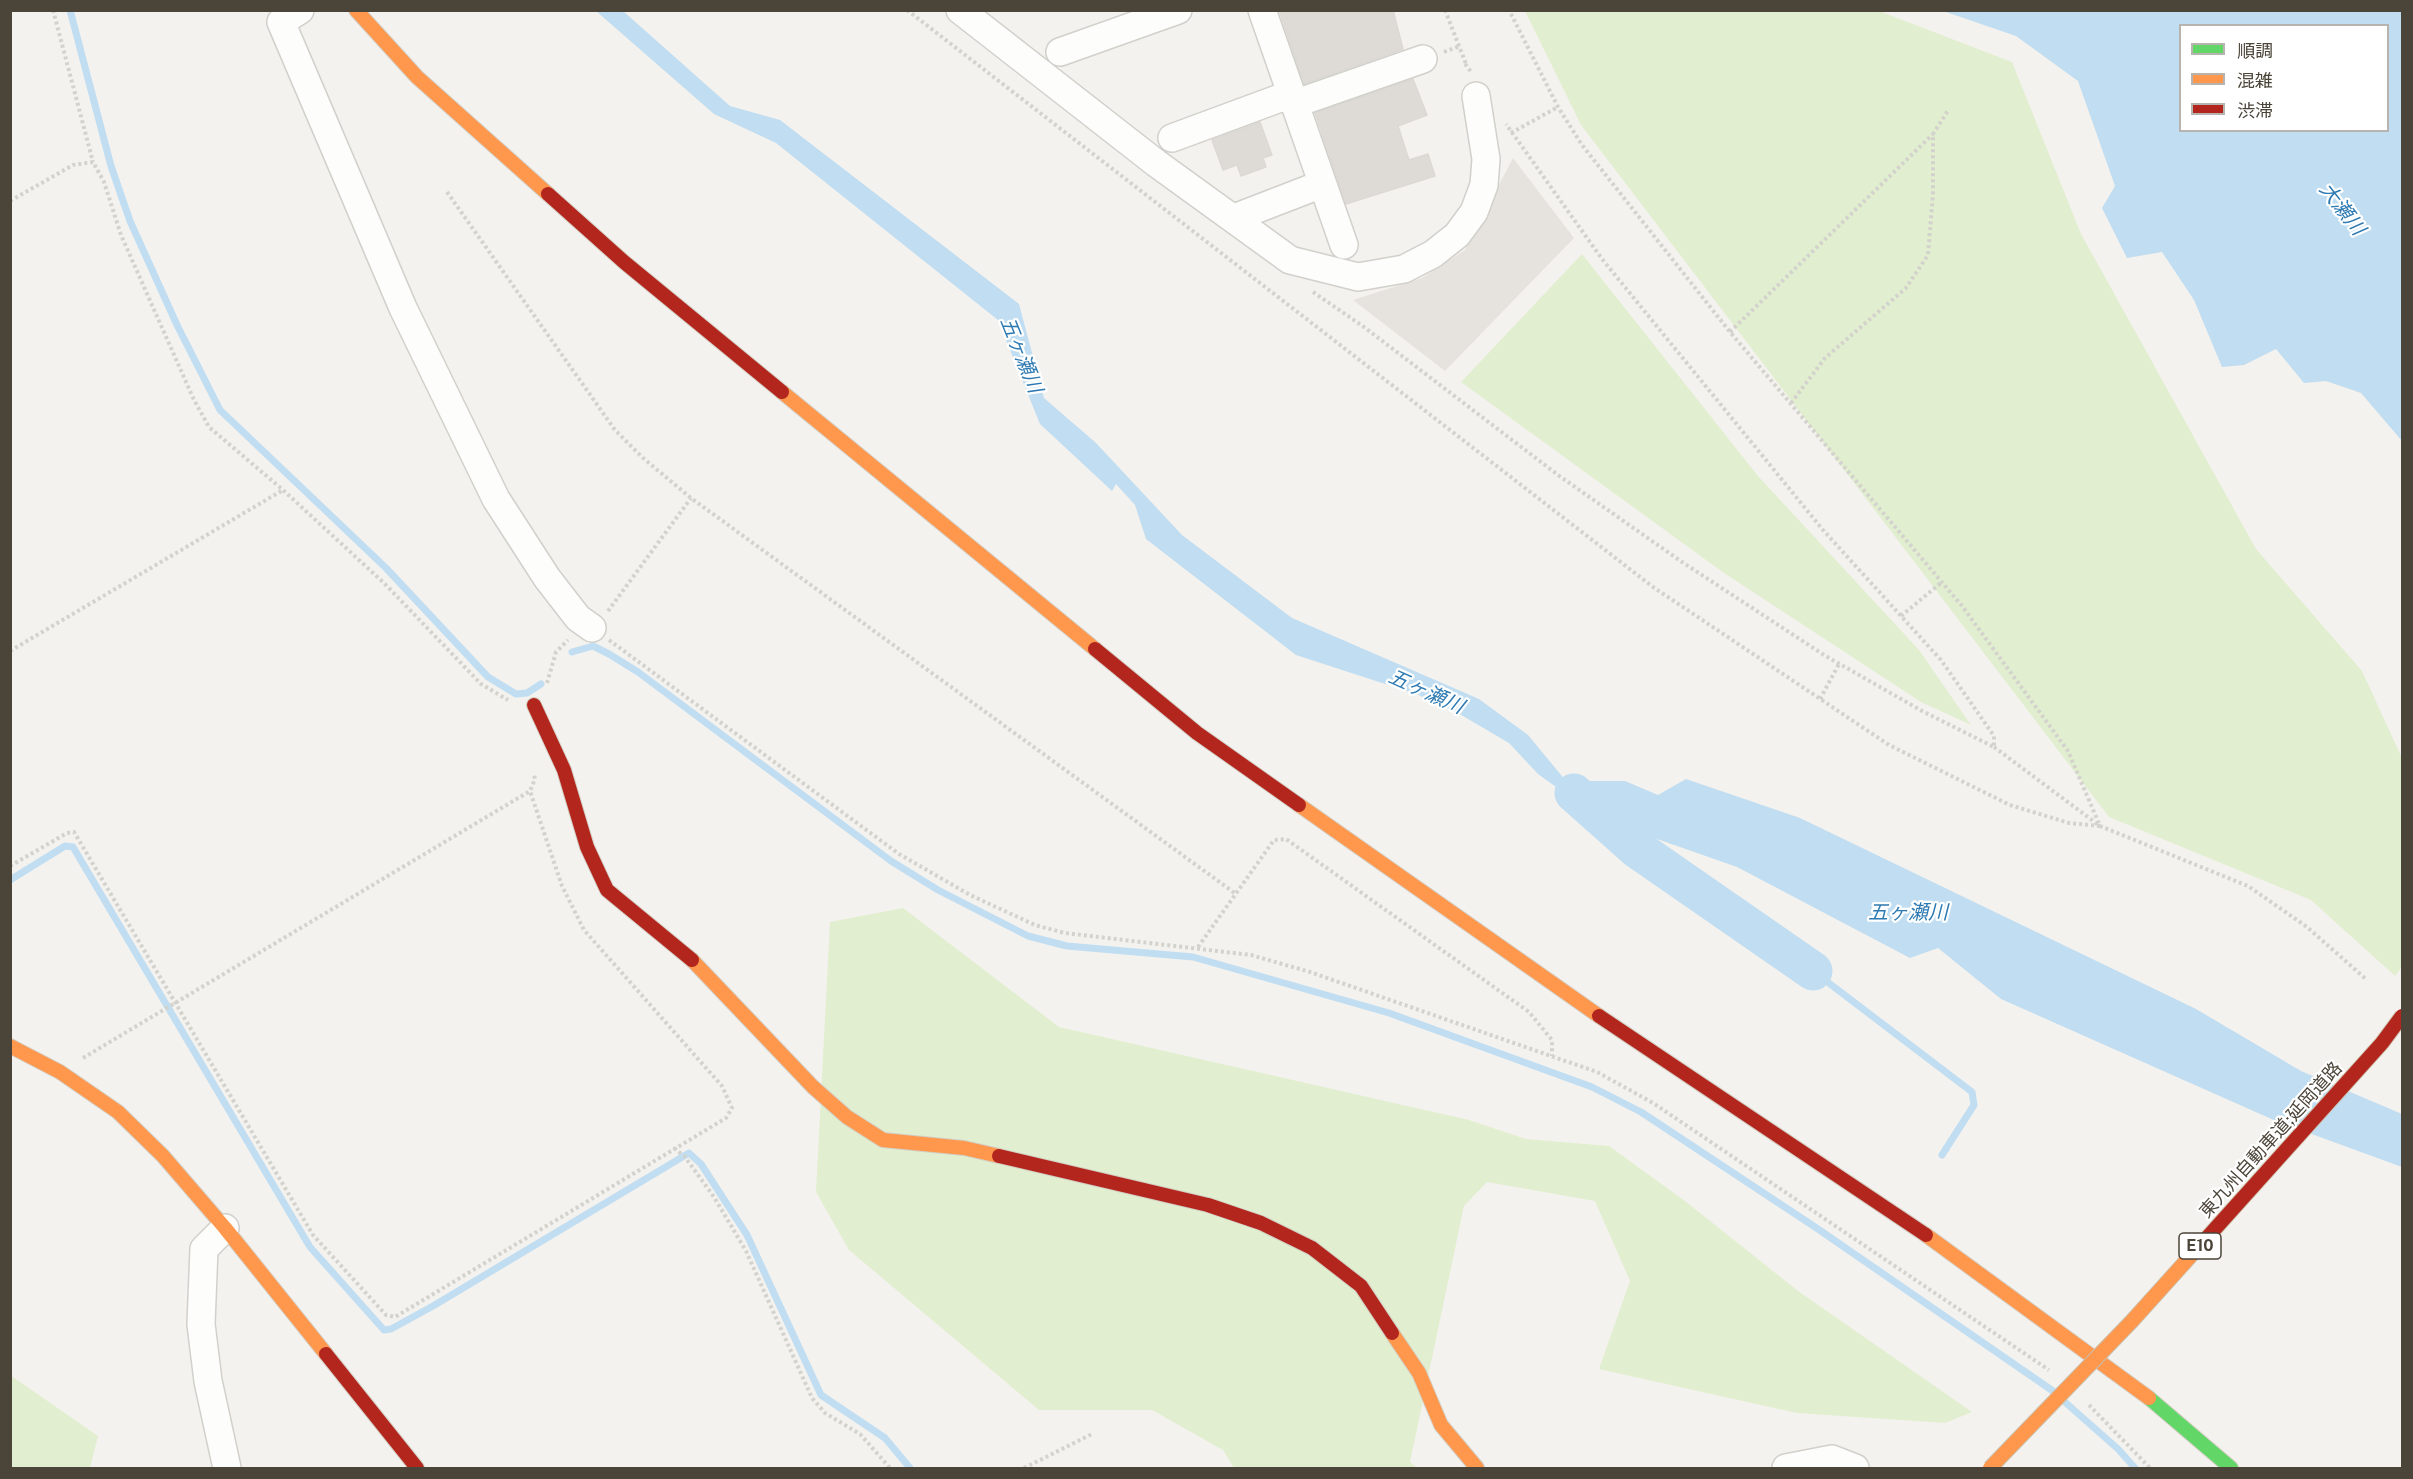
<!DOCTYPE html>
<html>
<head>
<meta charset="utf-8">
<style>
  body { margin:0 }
  #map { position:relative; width:2413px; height:1479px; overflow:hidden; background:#f4f2ee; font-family:"Public Sans","Noto Sans JP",sans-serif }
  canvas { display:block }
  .frame { position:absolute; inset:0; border:12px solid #4b4439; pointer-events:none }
  .legend { position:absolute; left:2179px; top:24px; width:210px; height:108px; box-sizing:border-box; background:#fff; border:2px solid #b7b4b0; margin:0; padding:8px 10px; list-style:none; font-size:18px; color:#4b4439 }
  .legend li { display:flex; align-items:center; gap:12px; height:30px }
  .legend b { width:30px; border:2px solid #b7b4b0 }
</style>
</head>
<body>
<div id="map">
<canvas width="2413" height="1479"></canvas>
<div class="frame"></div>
<ul class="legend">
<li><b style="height:8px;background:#63d668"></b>順調</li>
<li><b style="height:8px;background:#ff974d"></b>混雑</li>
<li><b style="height:8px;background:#b3261e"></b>渋滞</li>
</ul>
</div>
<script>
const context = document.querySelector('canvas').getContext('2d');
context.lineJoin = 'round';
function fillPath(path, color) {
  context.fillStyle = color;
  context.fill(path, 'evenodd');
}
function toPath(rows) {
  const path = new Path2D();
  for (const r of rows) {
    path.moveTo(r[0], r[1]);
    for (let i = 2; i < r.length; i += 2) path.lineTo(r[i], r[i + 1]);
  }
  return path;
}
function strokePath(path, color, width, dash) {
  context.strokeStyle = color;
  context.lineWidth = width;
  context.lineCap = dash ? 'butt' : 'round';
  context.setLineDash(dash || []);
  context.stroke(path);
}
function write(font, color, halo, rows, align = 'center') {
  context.font = font + ' "Public Sans","Noto Sans JP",sans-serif';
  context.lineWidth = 4.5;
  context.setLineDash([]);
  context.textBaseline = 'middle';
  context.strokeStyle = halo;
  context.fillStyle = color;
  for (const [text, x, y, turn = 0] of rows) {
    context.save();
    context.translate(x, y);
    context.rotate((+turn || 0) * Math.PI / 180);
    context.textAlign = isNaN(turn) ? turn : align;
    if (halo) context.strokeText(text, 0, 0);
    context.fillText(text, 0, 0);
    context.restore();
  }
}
const green = toPath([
  [1525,11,1879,11,2012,62,2081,234,2256,549,2362,671,2402,758,2402,967,2395,976,2311,900,2109,817,1581,125],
  [1582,254,1758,476,1919,650,1971,725,1921,702,1724,573,1461,382],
  [903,908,1059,1027,1469,1120,1526,1139,1609,1146,1685,1201,1798,1291,1972,1412,1945,1423,1797,1413,1599,1369,1630,1281,1595,1201,1487,1182,1464,1206,1410,1462,1417,1468,1234,1468,1223,1450,1152,1410,1039,1410,849,1250,816,1192,830,922],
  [10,1375,98,1436,90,1468,11,1468]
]);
const parking = toPath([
  [1513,158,1574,238,1445,371,1353,300,1422,278,1465,250]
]);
const water = toPath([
  [596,11,623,11,730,106,780,120,1019,304,1044,398,1096,443,1182,535,1292,618,1479,699,1528,735,1566,781,1625,781,1658,795,1686,779,1800,818,2196,1009,2301,1071,2402,1114,2402,1167,2276,1121,2001,999,1938,948,1910,958,1737,867,1640,833,1570,797,1538,774,1509,743,1451,709,1441,707,1419,695,1296,655,1146,539,1135,505,1116,484,1112,491,1040,424,998,320,776,143,714,114],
  [1943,11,2402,11,2402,441,2361,393,2326,381,2304,383,2276,349,2244,365,2222,367,2194,300,2162,252,2127,258,2102,208,2115,186,2078,81,2016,36],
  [2180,26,2388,26,2388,130,2180,130]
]);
const stream = toPath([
  [70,10,111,166,130,221,177,325,220,410,386,568,488,677,516,694,527,693,541,684],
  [572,652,593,646,609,654,638,672,891,861,938,890,1028,936,1067,946,1193,957,1389,1013,1592,1087,1641,1112,1818,1229,2053,1391],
  [10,880,65,846,73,847,310,1247,384,1330,391,1329,433,1306,689,1153,701,1164,747,1235,821,1395,885,1438,910,1468],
  [1813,971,1972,1092,1974,1105,1942,1155],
  [2066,1403,2118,1449,2135,1468]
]);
const river = toPath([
  [1574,793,1637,849,1813,971]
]);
const building = toPath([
  [1279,10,1393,10,1403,49,1304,84,1279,10],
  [1413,79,1427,115,1398,126,1409,160,1428,154,1435,176,1346,204,1315,113,1413,79],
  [1260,122,1272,155,1263,158,1266,167,1241,176,1237,165,1223,170,1212,140,1260,122]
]);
const path = toPath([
  [53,10,93,162],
  [907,10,1653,587,1889,745,2010,805,2069,823,2100,826,2068,751,1962,606,1730,332,1582,145,1558,107,1509,10],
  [1445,10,1466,64],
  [1444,52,1460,46],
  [1465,64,1472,73],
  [1511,133,1558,107],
  [447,192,615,430,643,458,691,498,1236,894],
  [10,201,73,165,93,162,104,182,121,235,194,400,209,427,283,490,384,583,481,684,508,700],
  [1313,292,1364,327,1558,475,1682,562,1824,655,1922,711,1994,747,1994,736,1941,660,1823,530,1602,259,1506,124],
  [1730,332,1933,134],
  [1791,403,1825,358,1906,288,1928,255,1933,194,1933,134,1949,109],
  [608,611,691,498],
  [1901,616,1942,582],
  [609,640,899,854,970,895,1035,925,1065,933,1251,955,1310,972,1597,1072,1653,1103,2049,1370],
  [10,651,283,490],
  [547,683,556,652,568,640],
  [1820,699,1839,664],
  [1994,747,2100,826,2248,886,2307,927,2367,980],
  [10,866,67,833,74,832,313,1235,386,1315,395,1317,726,1118,732,1108,722,1086,584,930,562,886,530,791],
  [1198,947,1274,840,1286,839,1529,1012,1552,1040,1552,1056],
  [83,1058,530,791,535,779,534,774],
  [674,1148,685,1157,714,1197,746,1251,812,1398,825,1413,860,1434,890,1468],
  [2089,1405,2150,1468],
  [1024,1468,1092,1434]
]);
const street = toPath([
  [300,10,281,22,403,308,496,499,547,578,578,618,592,628],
  [960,10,1156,163,1290,260,1358,277,1404,269,1433,254,1457,235,1474,212,1484,185,1486,159,1476,96],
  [1262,10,1344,245],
  [1060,52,1178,10],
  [1294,104,1423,59],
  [1172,138,1291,94],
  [1234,218,1322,184],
  [225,1228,204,1249,201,1324,208,1381,227,1468],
  [1786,1468,1832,1459,1855,1468]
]);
const fast = toPath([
  [2149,1398,2231,1468]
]);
const slow = toPath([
  [356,10,417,77,548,194],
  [782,392,1095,649],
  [1299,805,1599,1016],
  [692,960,813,1087,847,1117,883,1140,964,1148,999,1156],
  [10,1046,60,1072,118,1112,163,1156,225,1228,326,1354],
  [1926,1235,2149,1398],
  [1392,1333,1419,1373,1441,1425,1477,1468]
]);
const jam = toPath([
  [548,194,624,262,782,392],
  [1095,649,1197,733,1299,805],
  [534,705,564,770,587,847,607,890,692,960],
  [1599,1016,1926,1235],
  [999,1156,1208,1205,1261,1223,1312,1248,1361,1286,1392,1333],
  [326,1354,417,1468]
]);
const slowBridge = toPath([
  [1990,1468,2132,1321,2196,1250]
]);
const jamBridge = toPath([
  [2196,1250,2382,1043,2402,1016]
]);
const shields = [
  [2200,1246,42]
];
const shieldNames = [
  ["E10",2200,1246]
];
const streetNames = [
  ["東九州自動車道;延岡道路",2271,1140,-48]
];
const waterNames = [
  ["大瀬川",2342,209,52],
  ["五ヶ瀬川",1021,355,68],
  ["五ヶ瀬川",1426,692,24],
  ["五ヶ瀬川",1908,913]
];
fillPath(green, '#e1eecf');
fillPath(parking, '#e6e3df');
fillPath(water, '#c0ddf1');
strokePath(stream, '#c0ddf1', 7);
strokePath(river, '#c0ddf1', 39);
fillPath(building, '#dedbd6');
strokePath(building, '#dcd9d4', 1.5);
strokePath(street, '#d2d0cb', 30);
strokePath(fast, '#d3cfc5', 16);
strokePath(slow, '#d3cfc5', 16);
strokePath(jam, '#d3cfc5', 16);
strokePath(path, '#d3d2cc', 4, [3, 3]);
strokePath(street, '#fdfdfc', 27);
strokePath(fast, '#63d668', 14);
strokePath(slow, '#ff974d', 14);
strokePath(jam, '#b3261e', 14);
strokePath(slowBridge, '#ccbfa9', 16, []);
strokePath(jamBridge, '#ccbfa9', 16, []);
strokePath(slowBridge, '#ff974d', 14);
strokePath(jamBridge, '#b3261e', 14);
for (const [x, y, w] of shields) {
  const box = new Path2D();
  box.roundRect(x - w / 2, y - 13, w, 26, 4.5);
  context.fillStyle = '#fff';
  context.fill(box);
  strokePath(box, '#4b4439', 1.5);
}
write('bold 16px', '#4b4439', null, shieldNames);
write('18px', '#4b4439', '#fff', streetNames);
write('italic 20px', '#2e7ab2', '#fff', waterNames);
</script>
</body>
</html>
